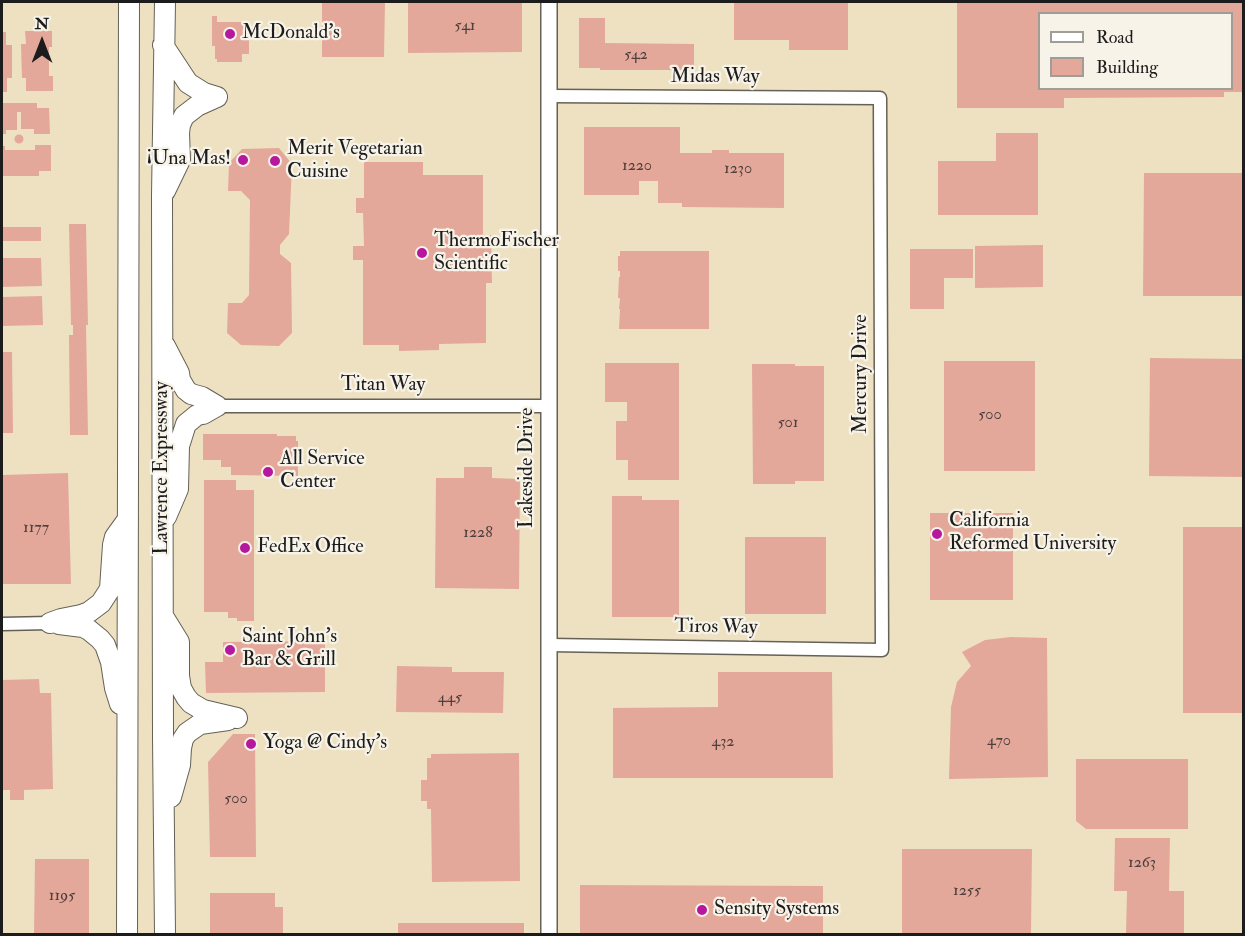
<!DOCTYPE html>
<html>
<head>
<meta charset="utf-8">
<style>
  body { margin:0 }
  #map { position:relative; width:1245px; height:936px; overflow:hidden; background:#ede1c2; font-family:"IM FELL Double Pica",serif }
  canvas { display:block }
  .frame { position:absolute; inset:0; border:3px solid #1c1c1c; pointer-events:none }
  .legend { position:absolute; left:1038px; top:12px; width:195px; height:78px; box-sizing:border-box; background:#f7f3e8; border:2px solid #9f9d96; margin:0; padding:8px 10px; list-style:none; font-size:18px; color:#1c1c1c }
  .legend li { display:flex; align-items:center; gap:12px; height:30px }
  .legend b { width:30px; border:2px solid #9f9d96 }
  .north { position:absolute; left:12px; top:12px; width:60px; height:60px; -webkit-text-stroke:4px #f7f3e8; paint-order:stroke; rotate:0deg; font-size:16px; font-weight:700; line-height:24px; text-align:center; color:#1c1c1c }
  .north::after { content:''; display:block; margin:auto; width:21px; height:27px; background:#1c1c1c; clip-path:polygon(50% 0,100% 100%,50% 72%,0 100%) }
</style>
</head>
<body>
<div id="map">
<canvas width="1245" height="936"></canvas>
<div class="frame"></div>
<ul class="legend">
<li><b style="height:8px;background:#fff"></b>Road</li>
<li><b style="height:16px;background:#e4a89b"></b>Building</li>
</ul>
<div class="north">N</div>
</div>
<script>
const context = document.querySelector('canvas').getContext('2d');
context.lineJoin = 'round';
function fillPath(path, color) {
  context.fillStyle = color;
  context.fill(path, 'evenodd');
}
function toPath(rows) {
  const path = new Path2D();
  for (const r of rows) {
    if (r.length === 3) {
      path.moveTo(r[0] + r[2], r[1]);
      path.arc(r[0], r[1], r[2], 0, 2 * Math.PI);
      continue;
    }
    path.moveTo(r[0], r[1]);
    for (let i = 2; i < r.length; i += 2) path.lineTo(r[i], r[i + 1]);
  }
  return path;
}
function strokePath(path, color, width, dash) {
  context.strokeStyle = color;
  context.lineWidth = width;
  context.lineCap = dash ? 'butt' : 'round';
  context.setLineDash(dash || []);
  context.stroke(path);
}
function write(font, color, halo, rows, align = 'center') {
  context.font = font + ' "IM FELL Double Pica",serif';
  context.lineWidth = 4.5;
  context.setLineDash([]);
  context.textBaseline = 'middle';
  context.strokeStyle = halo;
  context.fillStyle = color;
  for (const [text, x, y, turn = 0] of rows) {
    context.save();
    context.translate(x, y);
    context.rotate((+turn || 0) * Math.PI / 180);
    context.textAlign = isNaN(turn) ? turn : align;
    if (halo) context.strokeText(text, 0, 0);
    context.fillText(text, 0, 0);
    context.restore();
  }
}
const building = toPath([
  [322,2,385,2,384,57,322,57],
  [408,2,522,2,522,52,408,53],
  [734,2,848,2,848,50,789,50,789,40,734,40],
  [957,2,1244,2,1244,92,1224,92,1224,97,1064,98,1064,108,957,108],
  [1040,14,1232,14,1232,88,1040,88],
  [212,16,217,16,217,22,249,22,249,54,242,54,242,62,217,62,217,59,215,59,215,46,212,46],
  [579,18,605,18,605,43,694,44,694,70,600,70,600,68,579,68],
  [25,31,52,31,52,47,49,47,49,76,53,76,53,91,26,91,26,78,22,78,21,44,26,44],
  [2,32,6,32,6,45,12,45,12,78,7,78,7,92,2,92],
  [3,103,37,103,37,108,49,108,50,134,34,134,34,129,21,129,21,112,17,112,17,130,6,130,6,134,2,134,2,109,3,109],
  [584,127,680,127,680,153,712,153,712,150,729,150,729,153,784,153,784,208,682,207,682,203,658,203,658,181,639,181,639,195,584,195],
  [996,133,1038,133,1038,215,938,215,938,161,996,161],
  [19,139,4.5],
  [35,145,51,145,51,171,39,171,39,176,2,176,2,146,5,146,5,150,35,150],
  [279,148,292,164,289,234,280,245,280,254,291,263,292,333,279,346,241,345,227,333,228,303,242,303,249,295,250,200,241,191,228,191,229,163,242,149],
  [364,162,423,162,423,175,483,175,483,235,491,235,492,283,486,283,486,343,439,344,439,350,399,351,399,345,363,345,363,260,353,260,353,246,364,246,363,213,356,213,356,198,364,198],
  [1144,173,1244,173,1244,296,1143,296],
  [69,224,86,224,88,325,86,325,88,435,70,435,69,335,73,335,73,325,71,325],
  [2,227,41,227,41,241,2,241],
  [1043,245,1043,287,975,288,975,246],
  [910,249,973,249,973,278,944,278,944,309,910,309],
  [620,251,709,251,709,329,619,329,620,309,619,309,620,298,618,298,619,277,620,277,620,271,618,271,618,256,620,256],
  [2,258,41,258,42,286,2,287],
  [42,296,43,325,2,326,2,297],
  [2,352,12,352,13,433,2,433],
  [1150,358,1244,359,1244,477,1149,476],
  [944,361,1035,361,1035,471,944,471],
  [605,363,679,363,679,480,628,480,628,460,616,460,616,421,627,421,627,402,605,402],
  [752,364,795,364,795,366,824,366,824,481,795,481,795,484,753,484],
  [203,434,277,434,277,436,296,436,296,441,298,441,298,455,296,455,296,465,298,465,298,476,231,475,231,467,221,467,221,460,203,460],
  [464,467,492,467,492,478,520,479,519,589,435,588,436,478,464,478],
  [68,473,71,584,2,584,2,475],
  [204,480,236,480,236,490,254,490,254,621,237,621,237,618,228,618,228,612,204,612],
  [612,496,642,496,642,500,679,500,679,617,612,617],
  [930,513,1013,513,1013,600,930,600],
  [1183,527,1244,527,1244,713,1183,713],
  [745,537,826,537,826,614,745,614],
  [1011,637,1047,638,1048,777,949,779,951,707,957,682,971,666,962,652,985,640],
  [325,641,325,692,206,693,205,662,223,662,223,642],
  [397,666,452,667,452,672,504,672,503,713,396,712],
  [718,672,832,672,833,778,613,778,613,708,718,707],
  [39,679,40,693,51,693,53,789,24,790,24,800,10,800,10,790,2,790,2,680],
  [233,734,255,734,256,857,210,857,208,762],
  [519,753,520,881,432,882,431,809,427,809,427,801,421,801,421,780,427,780,427,758,431,758,431,754],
  [1076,759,1188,759,1188,829,1086,829,1076,821],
  [1115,838,1170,838,1169,891,1184,891,1184,934,1126,934,1127,891,1114,891],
  [902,849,1032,849,1031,934,902,934],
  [35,859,89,859,89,934,34,934],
  [580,885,823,886,823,934,580,934],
  [210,893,275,893,275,907,283,907,283,934,210,934],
  [398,923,524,923,524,934,398,934]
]);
const minor = toPath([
  [217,406,549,406],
  [2,624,50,623],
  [549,645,882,650,880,98,549,96]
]);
const tertiary = toPath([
  [549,934,549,2]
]);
const trunk = toPath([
  [165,2,162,196,163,737,165,934],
  [163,45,188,83,204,93,217,97],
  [165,191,180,160,179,133,180,125,184,116,197,106,217,97],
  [165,346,179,373,180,380,186,390,191,394,202,397,217,406],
  [166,517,178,489,179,446,186,424,197,415,203,414,217,406],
  [163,616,179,642,179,676,181,688,186,697,191,703,203,710,237,718],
  [50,623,61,619,81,615,89,612,101,603,110,589,113,545,115,537,128,519],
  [59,624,83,627,89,630,100,639,105,645,111,662,115,688,120,704],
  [171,797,180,765,181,748,183,739,187,733,200,724,228,720],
  [127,934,129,2]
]);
const markers = [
  [230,34,6,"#b5179e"],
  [243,160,6,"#b5179e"],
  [275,161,6,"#b5179e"],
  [422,253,6,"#b5179e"],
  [268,472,6,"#b5179e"],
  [937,534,6,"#b5179e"],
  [245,548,6,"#b5179e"],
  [230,650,6,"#b5179e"],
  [251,744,6,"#b5179e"],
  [702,910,6,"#b5179e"]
];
const numberNames = [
  ["541",465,27],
  ["542",636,56],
  ["1220",637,167],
  ["1230",738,170],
  ["500",990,416],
  ["501",788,424],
  ["1177",36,529],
  ["1228",478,534],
  ["445",450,699],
  ["470",999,742],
  ["432",723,743],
  ["500",236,800],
  ["1263",1142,864],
  ["1255",967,892],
  ["1195",62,897]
];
const poiNames = [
  ["McDonald's",242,34],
  ["Merit Vegetarian",287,150],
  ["Cuisine",287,173],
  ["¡Una Mas!",231,160,"right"],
  ["ThermoFischer",434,242],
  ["Scientific",434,265],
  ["All Service",280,460],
  ["Center",280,483],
  ["California",949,522],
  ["Reformed University",949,545],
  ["FedEx Office",257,548],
  ["Saint John’s",242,638],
  ["Bar & Grill",242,661],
  ["Yoga @ Cindy’s",263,744],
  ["Sensity Systems",714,910]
];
const streetNames = [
  ["Midas Way",715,78],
  ["Mercury Drive",862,374,-90],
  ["Titan Way",383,386],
  ["Lawrence Expressway",163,468,-90],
  ["Lakeside Drive",528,468,-90],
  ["Tiros Way",716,628,1]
];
fillPath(building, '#e4a89b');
strokePath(minor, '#656156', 15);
strokePath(tertiary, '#656156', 18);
strokePath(trunk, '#656156', 22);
strokePath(minor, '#fff', 12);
strokePath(tertiary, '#fff', 15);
strokePath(trunk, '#fff', 20);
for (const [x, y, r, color] of markers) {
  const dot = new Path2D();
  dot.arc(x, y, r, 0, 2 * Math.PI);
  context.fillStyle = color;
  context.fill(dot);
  strokePath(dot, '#f7f3e8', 2);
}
write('16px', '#4e3f3c', null, numberNames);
write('20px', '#1c1c1c', '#f7f3e8', poiNames, 'left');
write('20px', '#1c1c1c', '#f7f3e8', streetNames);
</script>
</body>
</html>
